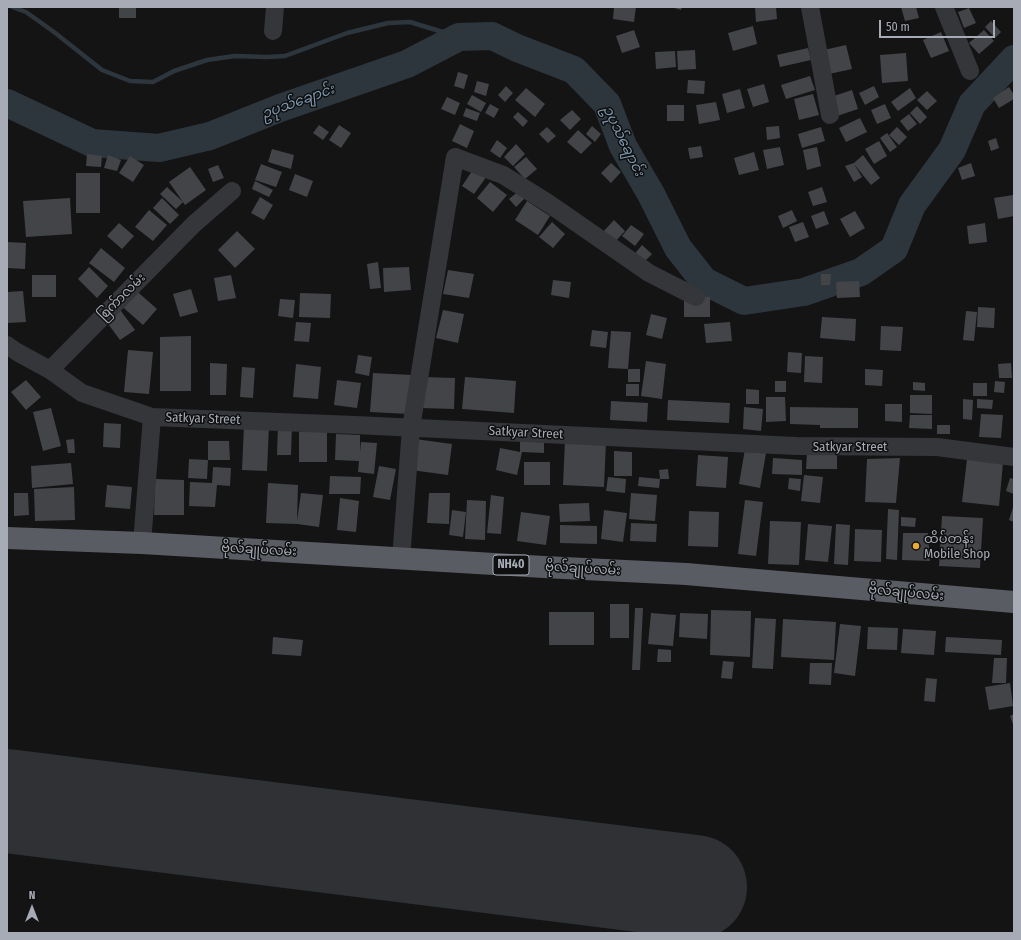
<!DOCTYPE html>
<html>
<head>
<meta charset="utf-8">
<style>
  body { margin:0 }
  #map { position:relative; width:1021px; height:940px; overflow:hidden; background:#141415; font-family:"Fira Sans Condensed",sans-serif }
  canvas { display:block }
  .frame { position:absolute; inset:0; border:8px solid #a6abb5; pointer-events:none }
  .north { position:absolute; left:12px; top:888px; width:40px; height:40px; -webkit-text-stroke:3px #0f0f10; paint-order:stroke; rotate:0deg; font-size:11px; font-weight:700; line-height:16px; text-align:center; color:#a6abb5 }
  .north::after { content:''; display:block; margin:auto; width:14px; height:18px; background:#a6abb5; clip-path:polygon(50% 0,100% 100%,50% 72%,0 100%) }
  .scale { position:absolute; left:879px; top:20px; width:116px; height:18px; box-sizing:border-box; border:2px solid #a6abb5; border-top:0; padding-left:5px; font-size:12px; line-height:14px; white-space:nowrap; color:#a6abb5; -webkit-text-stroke:3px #0f0f10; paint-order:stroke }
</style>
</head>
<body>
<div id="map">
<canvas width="1021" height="940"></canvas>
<div class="frame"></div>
<div class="north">N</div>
<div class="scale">50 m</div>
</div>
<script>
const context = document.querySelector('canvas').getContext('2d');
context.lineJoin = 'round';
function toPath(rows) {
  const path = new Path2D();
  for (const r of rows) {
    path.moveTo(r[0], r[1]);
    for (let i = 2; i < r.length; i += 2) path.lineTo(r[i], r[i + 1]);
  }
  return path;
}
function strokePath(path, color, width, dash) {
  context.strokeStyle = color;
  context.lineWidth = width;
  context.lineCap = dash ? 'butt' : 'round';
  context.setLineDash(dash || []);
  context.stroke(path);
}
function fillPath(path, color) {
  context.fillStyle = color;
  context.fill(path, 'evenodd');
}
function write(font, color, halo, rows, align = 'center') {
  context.font = font + ' "Fira Sans Condensed","Noto Sans Myanmar",sans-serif';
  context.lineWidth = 3;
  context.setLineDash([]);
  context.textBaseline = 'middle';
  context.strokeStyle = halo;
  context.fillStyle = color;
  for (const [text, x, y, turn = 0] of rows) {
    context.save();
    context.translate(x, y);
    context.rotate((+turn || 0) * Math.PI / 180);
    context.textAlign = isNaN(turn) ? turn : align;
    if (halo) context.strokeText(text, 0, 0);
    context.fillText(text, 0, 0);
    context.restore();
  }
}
const stream = toPath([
  [12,7,26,12,54,32,102,70,130,81,153,82,174,71,207,60,235,56,267,57,285,56,347,33,388,23,410,22,459,37]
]);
const river = toPath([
  [7,103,92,143,159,148,210,136,280,108,407,64,459,37,492,36,517,48,574,70,607,104,623,146,651,194,678,248,704,281,744,301,804,292,861,272,894,249,912,205,952,150,972,104,1014,59]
]);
const runway = toPath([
  [7,801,695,887]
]);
const building = toPath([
  [119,7,136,7,136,18,119,18],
  [614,7,636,7,634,22,613,19],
  [671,7,682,7,681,10],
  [755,7,776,7,777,19,756,22],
  [901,7,916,7,919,18,905,21],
  [969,8,976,23,964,28,958,12],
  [991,21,1001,32,995,38,985,27],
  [753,26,757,44,733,51,728,33],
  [634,30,640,47,622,53,616,36],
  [984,30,994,41,979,54,969,43],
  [941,32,949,51,931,58,923,40],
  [846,45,852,69,829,74,824,50],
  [808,48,811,60,780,67,777,55],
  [695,50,696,69,678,70,677,51],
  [675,51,676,67,656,69,655,52],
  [906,53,908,81,882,83,880,55],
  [458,72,468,75,464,89,454,86],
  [810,76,815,90,786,99,781,85],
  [688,80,705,81,704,94,687,93],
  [477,81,489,84,486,96,474,92],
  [764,84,769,102,753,107,747,89],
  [506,86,513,93,505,102,498,95],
  [874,86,879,97,865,105,859,93],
  [1009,87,1014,95,1014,99,999,108,993,98],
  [526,88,545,104,535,117,515,100],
  [910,88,916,98,898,111,891,102],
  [740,89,745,108,727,113,722,94],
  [852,90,858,109,837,116,831,97],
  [927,91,937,101,927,110,917,100],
  [813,94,819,115,799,120,794,99],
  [472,95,486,103,481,112,467,104],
  [447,97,460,103,455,115,441,109],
  [716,102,720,120,699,124,696,105],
  [490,104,499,109,494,118,485,113],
  [885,104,891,118,877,124,871,110],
  [667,105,684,105,684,121,667,121],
  [917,106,927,117,920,124,910,113],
  [466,108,480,113,477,121,463,116],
  [572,110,581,119,570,130,560,120],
  [518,112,528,121,523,127,513,117],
  [909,114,917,124,908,131,900,121],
  [860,118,867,132,846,142,839,128],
  [460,124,474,131,467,148,452,141],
  [319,125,329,132,323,140,313,133],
  [339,125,351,133,341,148,329,140],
  [592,126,601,134,595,142,586,134],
  [779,126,780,138,767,140,766,127],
  [547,127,556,136,548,143,539,134],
  [821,127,825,141,802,148,798,134],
  [897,127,907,137,899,145,889,135],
  [578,130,592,143,581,154,567,142],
  [887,133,897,147,890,152,880,138],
  [996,138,999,148,991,151,988,141],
  [497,140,507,148,500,158,490,151],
  [879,141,887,156,874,164,865,149],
  [516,144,525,154,513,166,504,157],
  [701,146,703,157,690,159,688,148],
  [780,147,784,165,767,169,763,150],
  [817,147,821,166,807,170,803,150],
  [272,149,294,155,291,169,268,162],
  [754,152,759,170,739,175,734,158],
  [87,154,102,156,101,167,86,166],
  [108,155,121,160,117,171,104,168],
  [863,155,880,178,871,185,854,164,862,177,854,182,845,166,854,163],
  [130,156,144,165,133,182,119,173],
  [526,157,537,169,525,179,514,167],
  [611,163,621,172,611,183,601,173],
  [971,163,975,176,962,180,958,168],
  [261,164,282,172,276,187,255,180],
  [218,165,224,178,213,182,208,169],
  [190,167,206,190,185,205,169,182],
  [474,168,487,176,474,194,462,186],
  [76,173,100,173,100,213,76,213],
  [295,174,313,181,307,197,289,190],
  [255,181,273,190,269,197,252,189],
  [490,182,507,195,493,212,477,198],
  [167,187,183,202,176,209,160,194],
  [822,187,827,202,813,206,808,192],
  [520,190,526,197,516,207,509,199],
  [1013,195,1014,216,998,219,994,198],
  [260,197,273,205,264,220,251,213],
  [70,198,72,234,26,237,23,201],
  [162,198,179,215,170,224,153,208],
  [527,201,550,216,538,235,515,220],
  [149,210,167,225,153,241,135,227],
  [792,210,797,221,783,228,778,216],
  [824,211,829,224,816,229,811,216],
  [855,211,865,228,850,237,840,219],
  [614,220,625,231,612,245,601,234],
  [552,222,565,234,553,248,539,237],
  [803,222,809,237,795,242,789,227],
  [119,223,134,236,122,249,107,236],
  [985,223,987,242,969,244,967,226],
  [631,225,644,234,635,246,622,236],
  [237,231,255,249,235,268,218,250],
  [7,242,26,243,25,269,7,268],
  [642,245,652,254,642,264,633,256],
  [101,248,125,268,114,282,89,263],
  [378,262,381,288,370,289,367,264],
  [89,267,108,286,97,298,78,279],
  [409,267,411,290,384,292,383,268],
  [448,270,474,274,469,298,443,294],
  [821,274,831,274,830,285,821,285],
  [32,275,56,275,56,297,32,297],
  [231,275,236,298,218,301,214,278],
  [553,280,571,282,569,298,551,295],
  [859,281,860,297,837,298,836,282],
  [131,286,157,309,143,325,117,302],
  [191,289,198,312,180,317,173,294],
  [23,291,26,322,7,323,7,292],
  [300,293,331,294,330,318,299,317],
  [684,297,710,297,710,317,684,317],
  [280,299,295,300,293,318,278,316],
  [118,307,135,330,120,340,103,317],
  [978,307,995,308,994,328,977,327],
  [443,310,464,314,458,343,436,338],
  [966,311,977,312,974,341,963,340],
  [651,314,667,318,662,339,646,335],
  [822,317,856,319,855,341,820,338],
  [296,322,311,323,309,342,294,341],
  [730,322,732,341,706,343,704,324],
  [881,326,903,327,901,351,880,350],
  [592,330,608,332,606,348,590,346],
  [611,331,631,332,628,369,640,369,640,382,628,382,628,369,608,368],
  [191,336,191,391,160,391,160,337],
  [128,350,153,352,149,394,124,392],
  [788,352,802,353,801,373,787,372],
  [358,355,372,357,369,376,355,373],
  [805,356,823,357,822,383,804,382],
  [646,361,666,364,662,399,641,396],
  [210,363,227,364,226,395,210,395],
  [1011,363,1012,378,999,378,998,364],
  [296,364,321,367,318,399,293,397],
  [242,367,255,368,253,398,240,397],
  [865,369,883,370,882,386,865,385],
  [373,373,412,375,409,414,370,412],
  [422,377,455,378,454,409,421,408],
  [465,377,516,381,514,413,462,409],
  [26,380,41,397,26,410,11,392],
  [337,380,361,383,357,408,334,405],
  [775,381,786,381,786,392,775,392],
  [995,381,1005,382,1004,393,994,392],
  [913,382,925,383,925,391,913,390],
  [973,383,987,383,987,396,973,396],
  [626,384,639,384,639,396,626,396],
  [746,389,759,390,759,404,746,404],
  [910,395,932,395,932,414,910,413],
  [766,397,785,397,786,421,766,422],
  [963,399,973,400,972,420,963,419],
  [977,399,993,400,992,409,977,408],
  [668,400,730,403,729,423,667,420],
  [611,401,648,403,647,422,610,420],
  [885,404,902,404,902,422,885,421],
  [744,407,763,409,761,431,743,429],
  [790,407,858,408,858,428,820,428,820,425,790,424],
  [51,408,61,446,43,451,33,412],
  [981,414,1003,415,1001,438,979,437],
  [910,415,932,415,932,429,909,428],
  [104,423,121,424,120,448,103,447],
  [244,425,269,426,267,471,242,470],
  [278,425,292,425,291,455,277,455],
  [937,425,950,425,950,434,937,434],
  [299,432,327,432,327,462,299,462],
  [336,434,360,435,360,452,361,442,377,443,374,474,358,472,359,461,335,460],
  [520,438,544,439,544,453,522,452,517,475,496,470,500,448,520,452],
  [74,439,75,453,68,453,66,440],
  [415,439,452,444,448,475,411,470],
  [565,440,606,442,604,487,563,485],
  [208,441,229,441,230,460,208,460],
  [745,449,766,453,760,488,739,484],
  [614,451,632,452,632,476,614,476],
  [807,453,837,454,837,469,806,469],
  [698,455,728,457,726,488,696,486],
  [773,458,802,460,802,475,772,474],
  [900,458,896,503,865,502,867,459],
  [189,459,208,460,207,479,188,478],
  [967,459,1003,463,999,506,962,502],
  [524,462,550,462,550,485,524,485],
  [71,463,73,484,32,488,31,466],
  [379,466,396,469,390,500,373,497],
  [213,467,231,468,230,486,217,485,215,507,189,506,190,482,212,483],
  [668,469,669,479,660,479,659,470],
  [804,475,823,477,820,503,801,501],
  [330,476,361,477,360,494,329,494],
  [608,477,626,479,625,493,606,491],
  [639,477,660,479,659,488,638,486],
  [789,478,801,479,800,491,788,489],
  [1010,478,1014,479,1014,494,1006,491],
  [155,479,184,480,184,515,154,515],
  [268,483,298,485,297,521,301,493,323,495,319,527,297,524,266,523],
  [107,485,132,487,130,509,105,507],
  [74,487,75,520,35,521,34,489],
  [14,493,28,493,29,515,14,516],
  [429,493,450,493,449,524,427,523],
  [631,493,657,495,655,521,629,519],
  [491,495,504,497,501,534,487,533],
  [340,498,359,501,356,532,337,530],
  [467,500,486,501,485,540,465,539],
  [745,500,763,502,756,556,738,554],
  [589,503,590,521,560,522,559,504],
  [1014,504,1014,522,1009,520],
  [888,509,899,510,897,560,886,559],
  [452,510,466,512,463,537,449,535],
  [604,510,627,513,623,542,601,539],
  [689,511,719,512,718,547,688,546],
  [521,512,550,516,546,545,517,541],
  [942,516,983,518,980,568,939,566],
  [901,517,916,518,915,527,901,526],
  [770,521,801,522,799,565,768,564],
  [631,523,657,524,656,542,630,541],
  [808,524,832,526,828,562,805,560],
  [836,524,850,525,848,565,834,564],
  [560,525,597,526,597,544,560,543],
  [855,529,882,530,881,562,854,561],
  [903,533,928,533,930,561,902,560],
  [610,604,629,604,629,638,610,638],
  [635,608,643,608,640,670,632,670],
  [711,610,751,611,750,657,710,655],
  [549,612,594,612,594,645,549,645],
  [651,613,676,615,673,646,648,644],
  [680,613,708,614,707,639,679,637],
  [755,618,776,619,773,669,752,668],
  [783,619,836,622,834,660,781,657],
  [840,624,861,626,855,676,834,673],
  [868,627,898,628,897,650,867,649],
  [903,629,936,631,934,655,901,653],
  [273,637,303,640,301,656,272,654],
  [946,637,1002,640,1001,655,945,652],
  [658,649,671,650,671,662,657,662],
  [994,658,1007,658,1006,683,992,683],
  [723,661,734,662,732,679,721,678],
  [810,663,832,663,831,685,809,684],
  [926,678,937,679,935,702,924,701],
  [1010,683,1013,706,989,710,985,687],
  [1014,714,1014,727,1010,716]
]);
const minor = toPath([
  [810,7,830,115],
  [944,7,970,71],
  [273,31,275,7],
  [7,345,17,352,50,370,194,224,232,191],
  [50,370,82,393,152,417,355,425,796,446,937,447,1014,457],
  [142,543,152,417],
  [401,559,411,428,455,157,503,175,548,203,649,273,696,297]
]);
const trunk = toPath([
  [7,538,142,543,544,567,686,574,1014,602]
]);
const markers = [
  [916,546,4,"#eaab36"]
];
const shields = [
  [511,565,36]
];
const shieldNames = [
  ["NH40",511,565]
];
const streetNames = [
  ["စြက်ာလမ်း",122,297,-45],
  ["Satkyar Street",203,419,2],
  ["Satkyar Street",526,433,3],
  ["Satkyar Street",850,447],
  ["ဗိုလ်ချုပ်လမ်း",259,550,3],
  ["ဗိုလ်ချုပ်လမ်း",583,569,3],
  ["ဗိုလ်ချုပ်လမ်း",906,593,5]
];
const poiNames = [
  ["ထိပ်တန်း",924,539],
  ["Mobile Shop",924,554]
];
const waterNames = [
  ["ဥပုသ်ချောင်း",298,102,-20],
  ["ဥပုသ်ချောင်း",623,141,64]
];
strokePath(stream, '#2d363d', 4.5);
strokePath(river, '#2d363d', 28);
strokePath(runway, '#303134', 104);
fillPath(building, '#434448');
strokePath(minor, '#35363a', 18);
strokePath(trunk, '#595c62', 22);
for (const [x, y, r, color] of markers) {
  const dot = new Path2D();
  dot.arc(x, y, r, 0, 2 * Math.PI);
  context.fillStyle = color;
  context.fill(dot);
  strokePath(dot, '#0f0f10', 1.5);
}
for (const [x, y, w] of shields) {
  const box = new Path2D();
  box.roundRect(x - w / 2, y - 10, w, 20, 3);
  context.fillStyle = '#0f0f10';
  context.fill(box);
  strokePath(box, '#a6abb5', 1);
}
write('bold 12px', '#a6abb5', null, shieldNames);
write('13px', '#a6abb5', '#0f0f10', streetNames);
write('13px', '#a6abb5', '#0f0f10', poiNames, 'left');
write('italic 14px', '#7e99af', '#0f0f10', waterNames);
</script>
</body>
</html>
